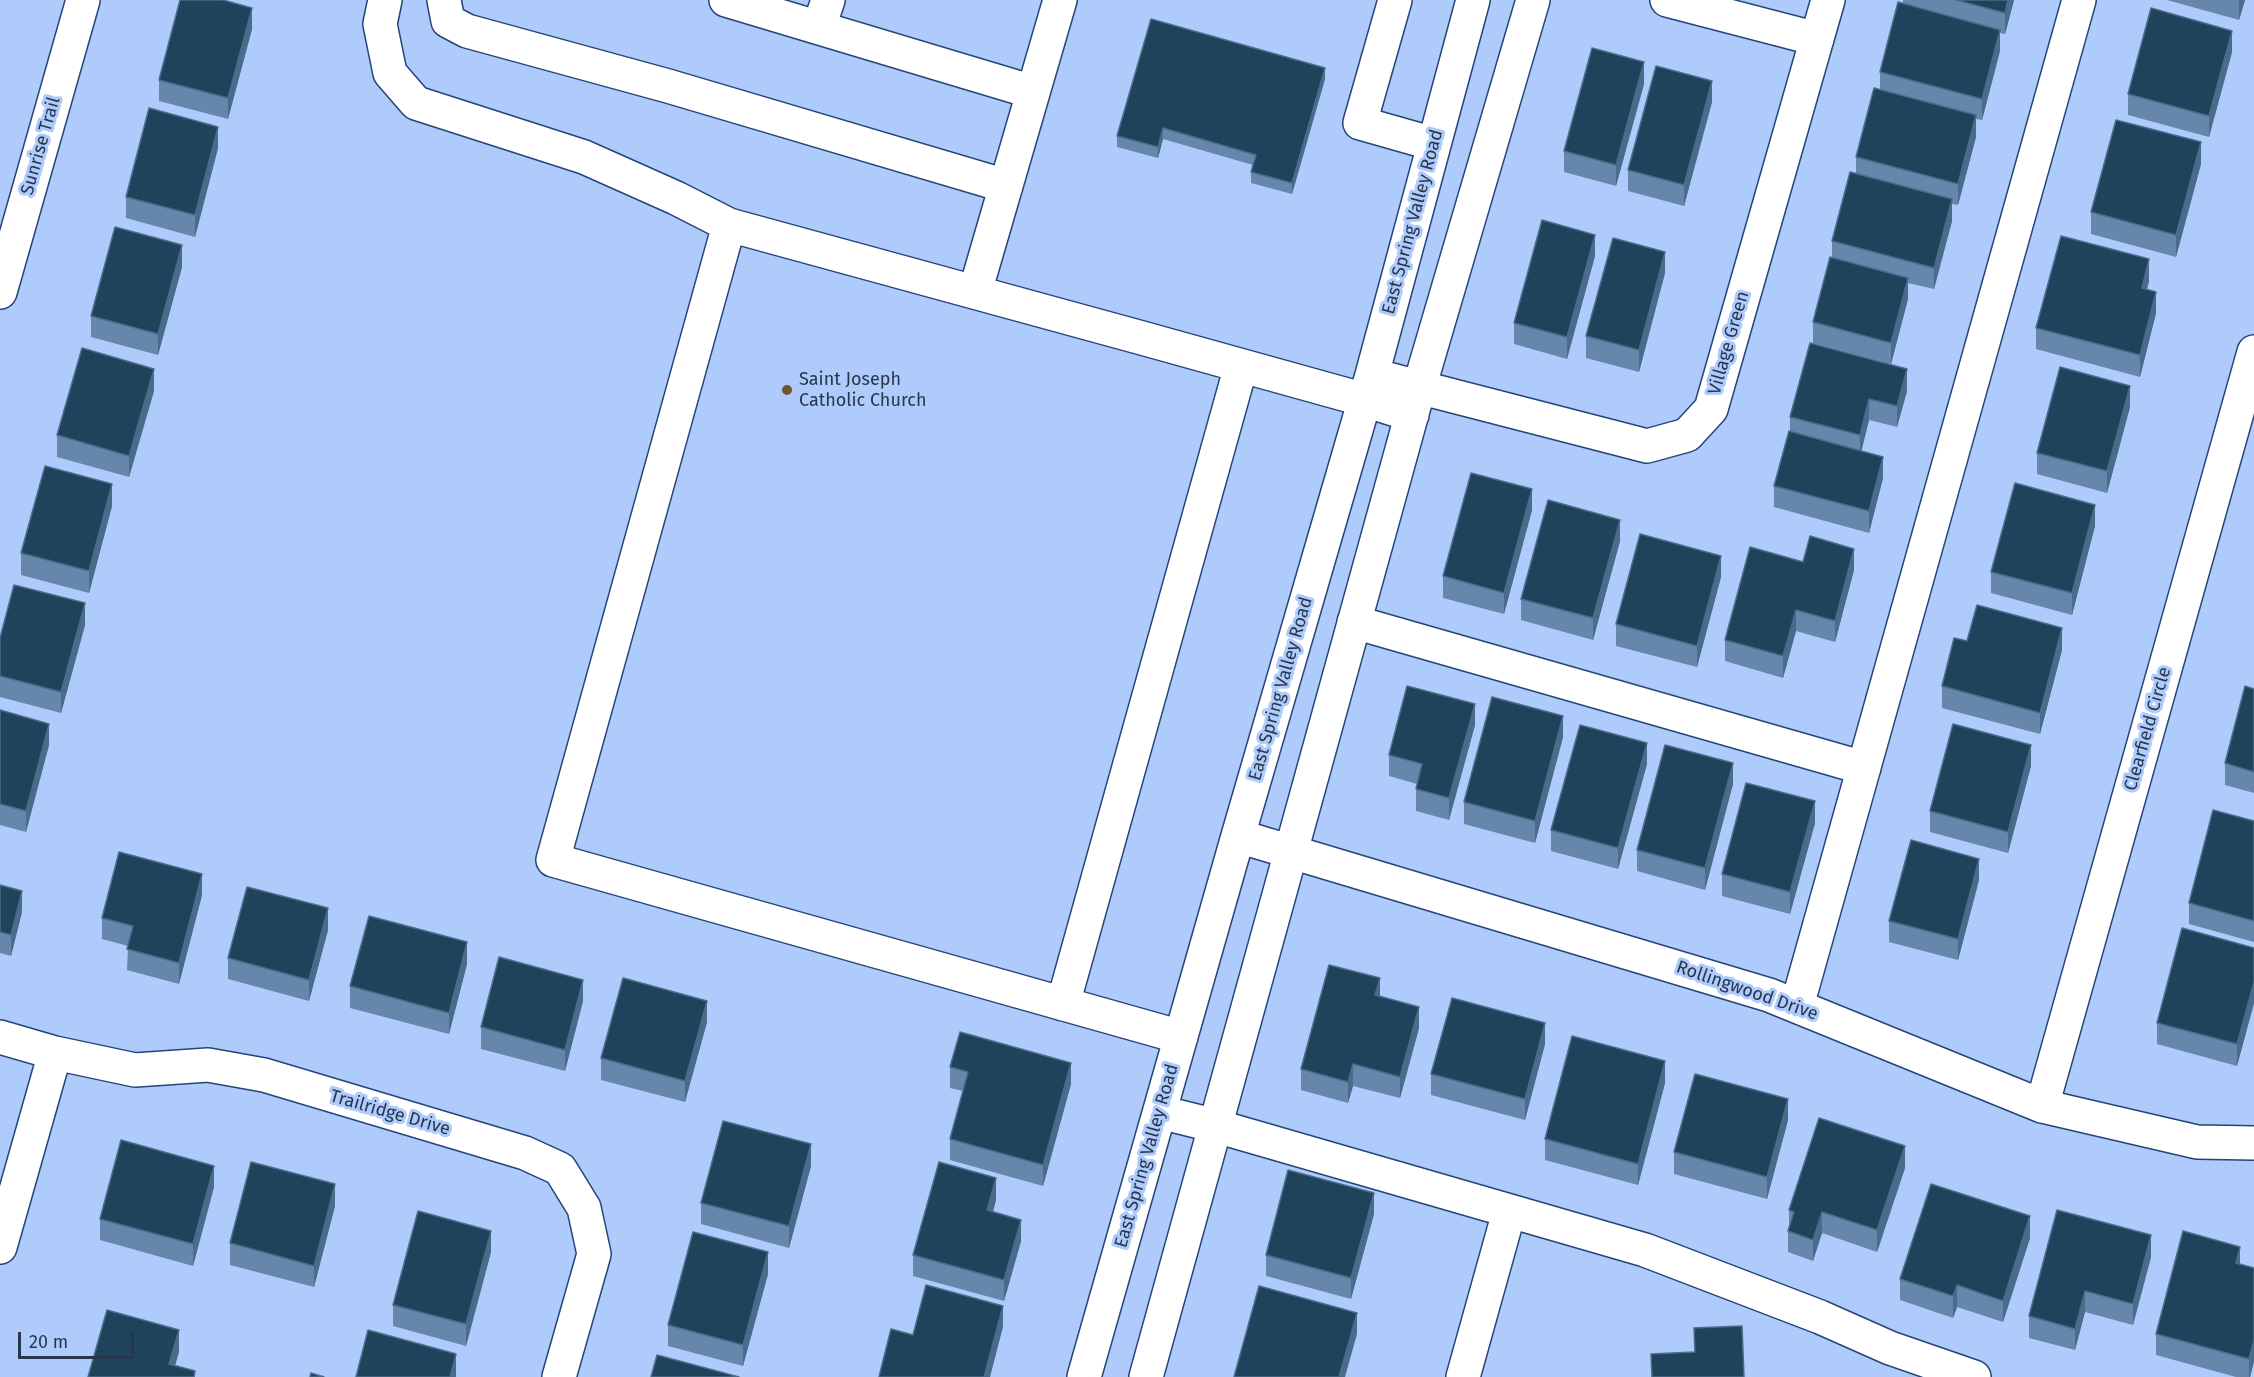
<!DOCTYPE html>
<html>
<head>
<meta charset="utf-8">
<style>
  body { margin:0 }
  #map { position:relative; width:2254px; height:1377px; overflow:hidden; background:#aecbfb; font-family:"Fira Sans",sans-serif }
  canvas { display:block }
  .scale { position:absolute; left:18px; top:1332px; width:116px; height:27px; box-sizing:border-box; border:3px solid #27364d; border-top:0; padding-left:8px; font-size:18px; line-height:21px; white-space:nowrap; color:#27364d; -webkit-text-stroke:4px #aecbfb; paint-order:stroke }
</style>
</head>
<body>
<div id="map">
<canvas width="2254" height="1377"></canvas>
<div class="scale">20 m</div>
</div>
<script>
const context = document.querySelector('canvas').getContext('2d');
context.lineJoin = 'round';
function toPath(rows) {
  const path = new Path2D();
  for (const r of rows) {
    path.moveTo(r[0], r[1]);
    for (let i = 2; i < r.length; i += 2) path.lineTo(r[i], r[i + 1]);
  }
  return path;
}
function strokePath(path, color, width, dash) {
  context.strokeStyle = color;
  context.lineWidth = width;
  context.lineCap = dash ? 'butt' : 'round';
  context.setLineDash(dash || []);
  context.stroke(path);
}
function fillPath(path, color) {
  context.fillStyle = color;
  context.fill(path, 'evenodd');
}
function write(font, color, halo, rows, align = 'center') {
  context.font = font + ' "Fira Sans",sans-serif';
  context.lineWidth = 6;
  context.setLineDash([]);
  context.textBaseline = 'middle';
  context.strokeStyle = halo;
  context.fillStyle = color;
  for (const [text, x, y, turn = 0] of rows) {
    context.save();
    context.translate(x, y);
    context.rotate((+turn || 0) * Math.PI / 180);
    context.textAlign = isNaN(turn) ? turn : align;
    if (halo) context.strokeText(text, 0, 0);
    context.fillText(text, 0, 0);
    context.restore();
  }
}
const minor = toPath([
  [385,0,380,24,390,73,416,103,584,157,676,198,729,225,553,860,1181,1037],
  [444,0,448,21,467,31,668,86,1006,186],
  [726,0,1033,92],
  [1395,0,1360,123,1434,144],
  [1667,0,1817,39],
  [819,27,828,0],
  [729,225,1142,338,1365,400,1412,415],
  [0,292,83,0],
  [975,292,1060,0],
  [1372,375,1647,446,1687,435,1711,409,1828,0],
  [1354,622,1864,768],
  [1238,836,1769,995,2042,1106,2197,1142,2254,1143],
  [1063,1004,1241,366],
  [1797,1006,2079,0],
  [0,1037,55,1053,135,1070,208,1065,264,1075,525,1153,560,1169,584,1208,594,1254,559,1377],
  [2042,1106,2254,352],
  [1160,1112,1216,1126,1645,1250,1820,1317,1890,1348,1974,1377],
  [0,1247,55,1053],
  [1084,1377,1238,836,1372,375,1473,0],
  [1146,1377,1419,388,1533,0],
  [1463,1377,1509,1212]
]);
const wall = toPath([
  [1903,0,2014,0,2005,34,2000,33,2000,51,1982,120,1976,119,1976,137,1958,205,1952,204,1952,221,1934,289,1908,283,1908,299,1891,364,1813,343,1813,322,1832,258,1832,241,1856,174,1856,157,1880,90,1880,72,1903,4],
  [2167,0,2245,0,2239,20],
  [252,29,228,119,159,101,159,80],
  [2232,52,2209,137,2128,115,2128,94],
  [1325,79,1292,194,1251,183,1251,172,1253,165,1163,139,1158,158,1117,147,1117,136],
  [1644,84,1616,186,1564,172,1564,151],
  [1712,102,1684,206,1628,191,1628,170],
  [218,148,195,237,126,218,126,197],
  [2201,164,2176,257,2091,234,2091,212],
  [1595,256,1567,359,1514,344,1514,323],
  [182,267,158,355,91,337,91,316],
  [1665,273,1639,372,1586,358,1586,336],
  [2149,281,2147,289,2156,313,2140,377,2036,349,2036,328],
  [154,391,129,477,57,457,57,435],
  [1907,391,1897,427,1869,420,1861,451,1883,478,1869,533,1774,507,1774,486,1790,432,1790,417],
  [2130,407,2107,493,2037,474,2037,453],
  [112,506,89,593,21,575,21,553],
  [1532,510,1504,614,1443,598,1443,576],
  [2095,526,2072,615,1991,593,1991,572],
  [1620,541,1593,640,1521,620,1521,599],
  [1803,562,1854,570,1835,642,1796,631,1783,678,1725,661,1725,640],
  [1721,577,1697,667,1616,646,1616,624],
  [85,625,61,713,0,697,0,638],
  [1967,641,2062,650,2040,734,1942,708,1942,686],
  [2254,689,2254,793,2225,785,2225,763],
  [0,710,49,745,26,832,0,825],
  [1475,725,1449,820,1416,811,1416,789,1417,784,1389,776,1389,755],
  [1563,737,1535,843,1464,824,1464,802],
  [1647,764,1618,869,1551,851,1551,830],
  [2031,766,2008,853,1930,832,1930,811],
  [1733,784,1705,890,1637,871,1637,850],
  [2254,821,2254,942,2189,924,2189,903],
  [1815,823,1790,914,1722,896,1722,874],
  [1979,880,1958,960,1889,942,1889,921],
  [0,885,22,912,11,956,0,953],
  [202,895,179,984,127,970,128,946,102,939,102,918],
  [328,930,309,1001,228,979,228,958],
  [2254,948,2254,1003,2237,1066,2157,1044,2157,1023],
  [467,964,449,1034,350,1008,350,986],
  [1380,996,1419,1028,1400,1098,1353,1086,1348,1103,1301,1090,1301,1069],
  [583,1001,565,1071,481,1049,481,1027],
  [707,1022,685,1102,601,1080,601,1058],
  [1545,1044,1525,1120,1431,1095,1431,1074],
  [950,1067,1071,1084,1043,1186,950,1160,950,1139,963,1091,950,1088],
  [1665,1083,1638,1185,1545,1160,1545,1139],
  [1788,1120,1767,1199,1674,1174,1674,1152],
  [811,1166,789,1248,701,1224,701,1203],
  [1905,1168,1877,1252,1822,1233,1813,1261,1788,1252,1788,1231,1789,1226,1789,1210],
  [214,1187,193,1266,100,1240,100,1219],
  [996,1200,993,1212,1021,1241,1004,1301,913,1276,913,1255],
  [335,1206,314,1287,230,1265,230,1243],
  [1374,1214,1351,1299,1266,1276,1266,1255],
  [2030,1238,2003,1322,1957,1307,1953,1318,1900,1300,1900,1279],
  [491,1252,466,1346,393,1326,393,1305],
  [2151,1257,2133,1325,2085,1312,2075,1350,2029,1338,2029,1316],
  [2240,1265,2254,1268,2254,1361,2250,1377,2236,1377,2156,1355,2156,1334],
  [768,1274,743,1366,668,1346,668,1325]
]);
const shadedWall = toPath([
  [2008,0,2014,0,2005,34,2005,13],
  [2239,0,2245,0,2239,20],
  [252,8,252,29,228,119,228,98],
  [2000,30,2000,51,1982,120,1982,99],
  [2232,31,2232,52,2209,137,2209,116],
  [1644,62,1644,84,1616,186,1616,165],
  [1325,68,1325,79,1292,194,1292,183],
  [1712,81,1712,102,1684,206,1684,185],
  [1976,115,1976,137,1958,205,1958,184],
  [218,127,218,148,195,237,195,215],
  [1163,128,1163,139,1158,158,1158,147],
  [2201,142,2201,164,2176,257,2176,235],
  [1952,199,1952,221,1934,289,1934,268],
  [1595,235,1595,256,1567,359,1567,337],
  [182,245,182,267,158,355,158,334],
  [1665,252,1665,273,1639,372,1639,350],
  [2149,259,2149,281,2142,309,2142,288],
  [1908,278,1908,299,1891,364,1891,343],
  [2156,292,2156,313,2140,377,2140,355],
  [154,369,154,391,129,477,129,456],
  [1907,369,1907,391,1897,427,1897,406],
  [2130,386,2130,407,2107,493,2107,471],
  [1869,399,1869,420,1860,457,1860,435],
  [1883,457,1883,478,1869,533,1869,511],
  [112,484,112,506,89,593,89,571],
  [1532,489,1532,510,1504,614,1504,593],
  [2095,505,2095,526,2072,615,2072,593],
  [1620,520,1620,541,1593,640,1593,618],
  [1854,549,1854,570,1835,642,1835,621],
  [1721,556,1721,577,1697,667,1697,646],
  [85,603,85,625,61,713,61,692],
  [1796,610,1796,631,1783,678,1783,656],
  [2062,628,2062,650,2040,734,2040,713],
  [1475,704,1475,725,1449,820,1449,798],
  [1563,716,1563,737,1535,843,1535,821],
  [49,724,49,745,26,832,26,811],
  [1647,743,1647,764,1618,869,1618,848],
  [2031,745,2031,766,2008,853,2008,832],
  [1733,763,1733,784,1705,890,1705,868],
  [1815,801,1815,823,1790,914,1790,892],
  [1979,859,1979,880,1958,960,1958,939],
  [202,874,202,895,179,984,179,963],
  [22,891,22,912,11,956,11,935],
  [328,908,328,930,309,1001,309,980],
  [467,942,467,964,449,1034,449,1013],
  [1380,978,1380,1000,1375,995],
  [583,980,583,1001,565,1071,565,1050],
  [2254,982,2254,1003,2237,1066,2237,1044],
  [707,1001,707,1022,685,1102,685,1081],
  [1419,1007,1419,1028,1400,1098,1400,1077],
  [1545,1023,1545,1044,1525,1120,1525,1099],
  [1665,1061,1665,1083,1638,1185,1638,1164],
  [1071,1063,1071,1084,1043,1186,1043,1165],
  [1353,1064,1353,1086,1348,1103,1348,1082],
  [1788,1099,1788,1120,1767,1199,1767,1177],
  [811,1144,811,1166,789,1248,789,1226],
  [1905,1146,1905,1168,1877,1252,1877,1230],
  [214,1166,214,1187,193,1266,193,1244],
  [996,1178,996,1200,987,1232,987,1210],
  [335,1184,335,1206,314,1287,314,1266],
  [1374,1193,1374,1214,1351,1299,1351,1278],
  [1822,1212,1822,1233,1813,1261,1813,1240],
  [2030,1216,2030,1238,2003,1322,2003,1301],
  [1021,1220,1021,1241,1004,1301,1004,1280],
  [491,1231,491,1252,466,1346,466,1324],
  [2151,1235,2151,1257,2133,1325,2133,1304],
  [2240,1247,2240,1268,2236,1263],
  [768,1252,768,1274,743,1366,743,1345],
  [1957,1285,1957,1307,1953,1318,1953,1296],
  [2085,1291,2085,1312,2075,1350,2075,1329],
  [1003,1306,1003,1327,990,1377,984,1377],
  [1357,1313,1357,1334,1345,1377,1339,1377],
  [179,1330,179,1352,172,1377,169,1364],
  [2254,1340,2254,1361,2250,1377,2249,1377,2249,1359],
  [456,1354,456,1377,450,1377]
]);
const building = toPath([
  [180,0,223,0,252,8,228,98,159,80,180,0],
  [1956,0,2008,0,2005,13,1956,0],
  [1898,2,2000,30,1982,99,1880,72,1898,2],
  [2151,8,2232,31,2209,116,2128,94,2151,8],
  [1151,19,1325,68,1292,183,1251,172,1256,155,1163,128,1158,147,1117,136,1151,19],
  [1592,48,1644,62,1616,165,1564,151,1592,48],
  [1656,66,1712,81,1684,185,1628,170,1656,66],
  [1874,88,1976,115,1958,184,1856,157,1874,88],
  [149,108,218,127,195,215,126,197,149,108],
  [2116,120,2201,142,2176,235,2091,212,2116,120],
  [1850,172,1952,199,1934,268,1832,241,1850,172],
  [1542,220,1595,235,1567,337,1514,323,1542,220],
  [115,227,182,245,158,334,91,316,115,227],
  [2061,236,2149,259,2142,288,2156,292,2140,355,2036,328,2061,236],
  [1613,238,1665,252,1639,350,1586,336,1613,238],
  [1830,257,1908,278,1891,343,1813,322,1830,257],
  [1810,343,1907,369,1897,406,1869,399,1860,435,1790,417,1810,343],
  [82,348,154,369,129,456,57,435,82,348],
  [2060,367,2130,386,2107,471,2037,453,2060,367],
  [1789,431,1883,457,1869,511,1774,486,1789,431],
  [45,466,112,484,89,571,21,553,45,466],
  [1471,473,1532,489,1504,593,1443,576,1471,473],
  [2015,483,2095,505,2072,593,1991,572,2015,483],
  [1548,500,1620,520,1593,618,1521,599,1548,500],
  [1640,534,1721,556,1697,646,1616,624,1640,534],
  [1810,536,1854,549,1835,621,1796,610,1783,656,1725,640,1750,547,1803,562,1810,536],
  [14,585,85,603,61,692,0,676,0,638,14,585],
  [1977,605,2062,628,2040,713,1942,686,1954,638,1967,641,1977,605],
  [1407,686,1475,704,1449,798,1416,789,1422,764,1389,755,1407,686],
  [2245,686,2254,689,2254,772,2225,763,2245,686],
  [1492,697,1563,716,1535,821,1464,802,1492,697],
  [0,710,49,724,26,811,0,804,0,710],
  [1953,724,2031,745,2008,832,1930,811,1953,724],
  [1580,725,1647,743,1618,848,1551,830,1580,725],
  [1665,745,1733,763,1705,868,1637,850,1665,745],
  [1746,783,1815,801,1790,892,1722,874,1746,783],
  [2213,810,2254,821,2254,921,2189,903,2213,810],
  [1911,840,1979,859,1958,939,1889,921,1911,840],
  [119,852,202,874,179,963,127,949,133,926,102,918,119,852],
  [0,885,22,891,11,935,0,932,0,885],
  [247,887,328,908,309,980,228,958,247,887],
  [369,916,467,942,449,1013,350,986,369,916],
  [2182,928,2254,948,2254,982,2237,1044,2157,1023,2182,928],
  [499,957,583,980,565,1050,481,1027,499,957],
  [1329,965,1380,978,1375,995,1419,1007,1400,1077,1353,1064,1348,1082,1301,1069,1329,965],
  [623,978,707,1001,685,1081,601,1058,623,978],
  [1452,998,1545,1023,1525,1099,1431,1074,1452,998],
  [960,1032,1071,1063,1043,1165,950,1139,968,1072,950,1067,960,1032],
  [1572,1036,1665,1061,1638,1164,1545,1139,1572,1036],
  [1695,1074,1788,1099,1767,1177,1674,1152,1695,1074],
  [1819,1118,1905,1146,1877,1230,1822,1212,1813,1240,1788,1231,1794,1212,1789,1210,1819,1118],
  [723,1121,811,1144,789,1226,701,1203,723,1121],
  [121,1140,214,1166,193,1244,100,1219,121,1140],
  [251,1162,335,1184,314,1266,230,1243,251,1162],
  [939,1162,996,1178,987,1210,1021,1220,1004,1280,913,1255,939,1162],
  [1288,1170,1374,1193,1351,1278,1266,1255,1288,1170],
  [1931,1184,2030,1216,2003,1301,1957,1285,1953,1296,1900,1279,1931,1184],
  [2057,1210,2151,1235,2133,1304,2085,1291,2075,1329,2029,1316,2057,1210],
  [418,1211,491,1231,466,1324,393,1305,418,1211],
  [2183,1231,2240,1247,2236,1263,2254,1268,2254,1340,2249,1359,2156,1334,2183,1231],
  [693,1232,768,1252,743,1345,668,1325,693,1232],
  [926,1285,1003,1306,984,1377,879,1377,891,1329,913,1335,926,1285],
  [1259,1286,1357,1313,1339,1377,1234,1377,1259,1286],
  [107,1310,179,1330,169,1364,195,1371,194,1377,88,1377,107,1310],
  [1742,1326,1744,1377,1652,1377,1651,1354,1695,1352,1694,1328,1742,1326],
  [368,1330,456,1354,450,1377,356,1377,368,1330],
  [657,1355,739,1377,651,1377,657,1355],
  [311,1373,324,1377,310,1377,311,1373]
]);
const markers = [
  [787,390,6,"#715628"]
];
const streetNames = [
  ["Sunrise Trail",41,146,-74],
  ["East Spring Valley Road",1413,222,-75],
  ["Village Green",1729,343,-74],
  ["East Spring Valley Road",1281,689,-74],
  ["Clearfield Circle",2148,729,-74],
  ["Rollingwood Drive",1747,991,19],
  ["Trailridge Drive",390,1113,16],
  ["East Spring Valley Road",1147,1156,-74]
];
const poiNames = [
  ["Saint Joseph",799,380],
  ["Catholic Church",799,401]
];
strokePath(minor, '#254477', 36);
strokePath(minor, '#fff', 33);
fillPath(wall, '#6687ab');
fillPath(shadedWall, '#496c8b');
fillPath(building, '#1e435b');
strokePath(building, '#496c8b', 1.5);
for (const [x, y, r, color] of markers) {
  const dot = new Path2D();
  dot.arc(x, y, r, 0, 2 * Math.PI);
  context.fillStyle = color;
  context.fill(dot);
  strokePath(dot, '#aecbfb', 2);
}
write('18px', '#27364d', '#aecbfb', streetNames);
write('18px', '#27364d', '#aecbfb', poiNames, 'left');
</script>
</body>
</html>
